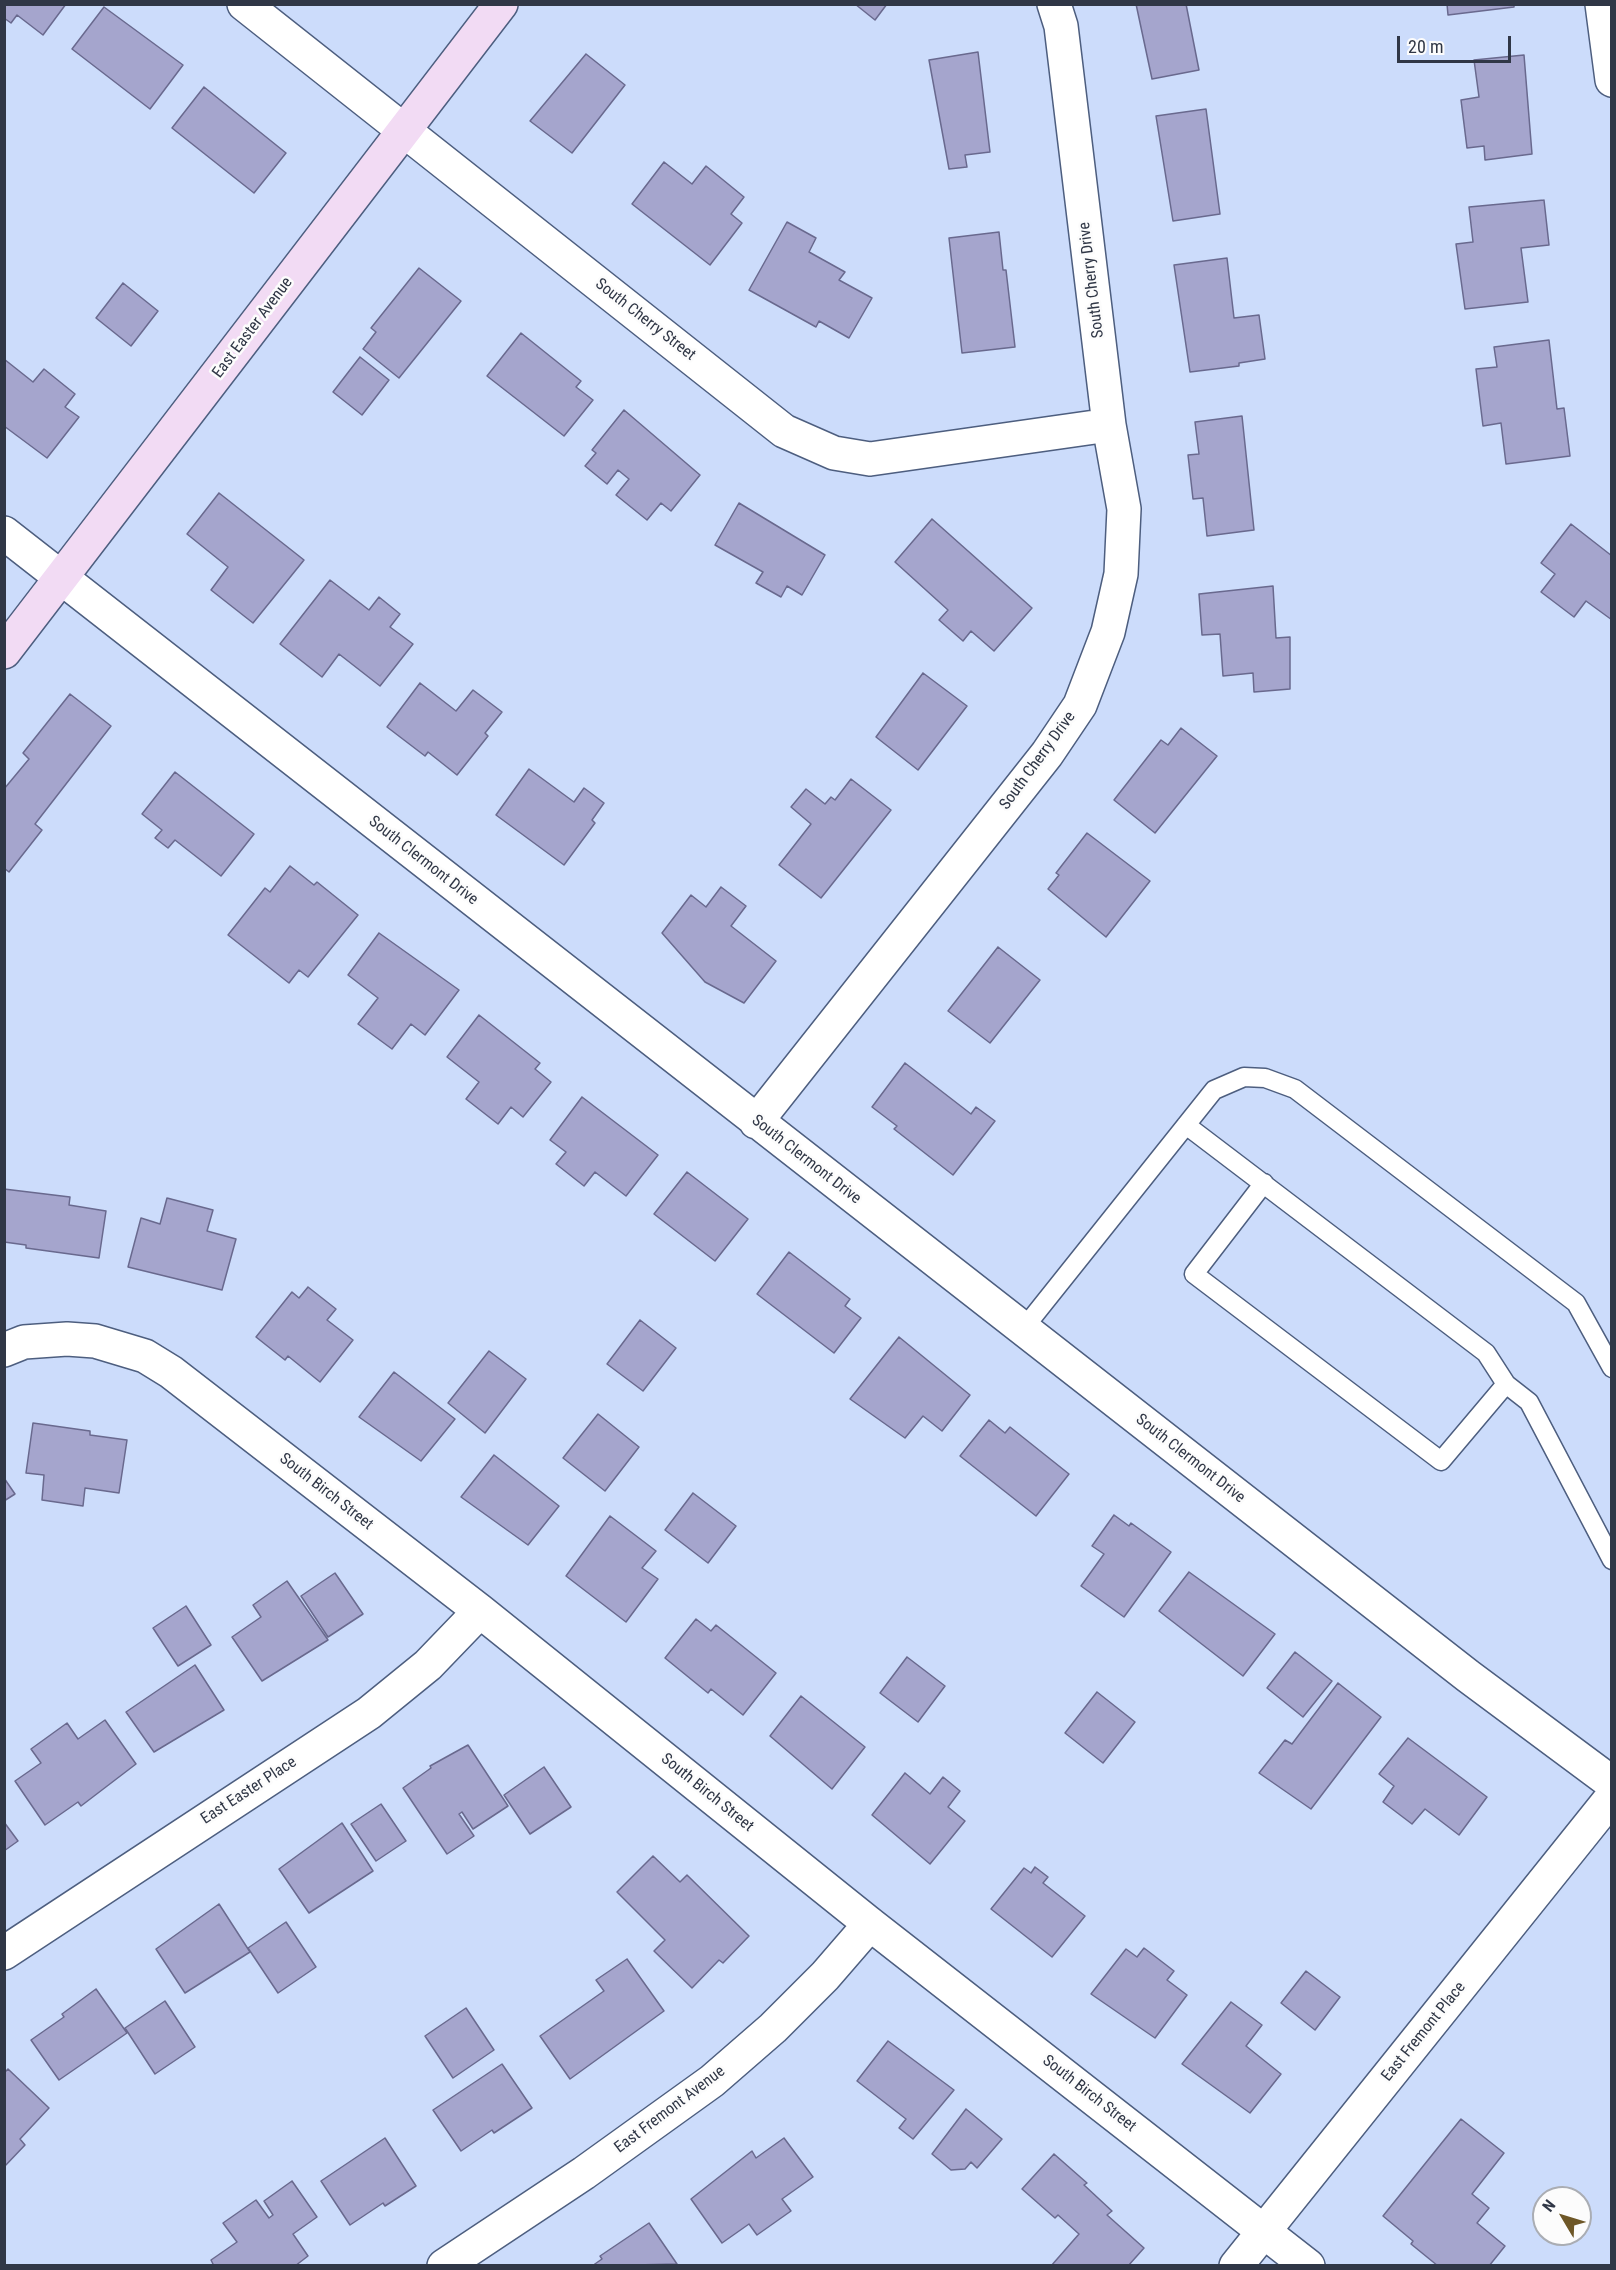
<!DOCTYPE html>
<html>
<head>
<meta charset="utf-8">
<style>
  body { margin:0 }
  #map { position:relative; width:1616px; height:2270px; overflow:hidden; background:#ccdcfb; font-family:"Roboto Condensed",sans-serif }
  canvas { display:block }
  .frame { position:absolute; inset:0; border:6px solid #303746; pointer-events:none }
  .north { position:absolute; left:1532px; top:2186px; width:60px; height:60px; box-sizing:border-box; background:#fcfcfc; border:2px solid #aaadb3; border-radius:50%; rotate:308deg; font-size:16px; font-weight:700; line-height:24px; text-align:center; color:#303746 }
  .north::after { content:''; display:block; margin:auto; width:21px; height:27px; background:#6e5727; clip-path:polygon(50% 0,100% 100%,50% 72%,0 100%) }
  .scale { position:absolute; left:1397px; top:36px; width:114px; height:27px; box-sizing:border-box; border:3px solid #303746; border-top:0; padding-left:8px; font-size:18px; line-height:21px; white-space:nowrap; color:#303746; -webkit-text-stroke:4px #fcfcfc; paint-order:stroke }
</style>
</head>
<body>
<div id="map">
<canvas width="1616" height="2270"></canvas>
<div class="frame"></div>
<div class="north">N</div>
<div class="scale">20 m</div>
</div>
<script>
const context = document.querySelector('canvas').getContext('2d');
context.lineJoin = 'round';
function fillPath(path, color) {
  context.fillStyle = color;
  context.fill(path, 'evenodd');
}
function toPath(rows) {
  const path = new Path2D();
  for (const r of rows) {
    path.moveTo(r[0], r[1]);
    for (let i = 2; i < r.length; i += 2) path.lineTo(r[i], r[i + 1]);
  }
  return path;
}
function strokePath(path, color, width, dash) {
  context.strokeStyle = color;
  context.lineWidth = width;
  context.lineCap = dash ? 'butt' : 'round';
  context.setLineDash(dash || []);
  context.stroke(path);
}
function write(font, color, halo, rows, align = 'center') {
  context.font = font + ' "Roboto Condensed",sans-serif';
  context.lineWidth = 5;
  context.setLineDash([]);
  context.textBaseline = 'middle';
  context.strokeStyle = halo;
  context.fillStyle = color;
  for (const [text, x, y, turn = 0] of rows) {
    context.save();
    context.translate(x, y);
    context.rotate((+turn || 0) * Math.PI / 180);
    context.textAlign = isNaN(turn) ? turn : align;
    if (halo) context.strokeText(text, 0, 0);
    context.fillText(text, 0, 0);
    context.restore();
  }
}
const building = toPath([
  [4,4,66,4,43,35,17,15,11,23,4,18,4,4],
  [855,4,887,4,875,20,855,4],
  [1136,4,1186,4,1199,70,1152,79,1136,4],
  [1447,4,1514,4,1514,7,1448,15,1447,4],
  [104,7,183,65,150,109,72,49,104,7],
  [978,52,990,152,965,155,967,167,949,169,929,60,978,52],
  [586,54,625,85,572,153,530,121,586,54],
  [1524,55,1532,154,1485,160,1484,146,1467,148,1461,100,1479,97,1474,60,1524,55],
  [204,87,286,153,254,193,172,128,204,87],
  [1206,109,1220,214,1173,221,1156,116,1206,109],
  [664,162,692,184,706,166,744,197,731,214,742,223,710,265,632,204,664,162],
  [1544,200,1549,245,1521,248,1528,302,1465,309,1456,244,1473,242,1469,207,1544,200],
  [787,222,816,238,809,252,845,272,839,280,872,298,849,338,819,321,816,327,749,290,787,222],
  [999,232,1003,270,1006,270,1015,347,962,353,949,238,999,232],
  [1227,258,1234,318,1259,315,1265,359,1239,363,1239,366,1190,372,1174,265,1227,258],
  [419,268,461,301,399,378,363,349,376,332,371,328,419,268],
  [123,283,158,311,131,346,96,318,123,283],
  [521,333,581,381,576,387,593,400,564,436,487,376,521,333],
  [1549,340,1557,409,1564,408,1570,456,1506,464,1501,423,1483,426,1476,369,1497,367,1494,347,1549,340],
  [360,357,389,380,362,415,333,392,360,357],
  [4,359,33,382,44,369,75,394,65,407,79,417,47,458,4,426,4,359],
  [624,410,700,475,671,511,661,503,647,520,616,495,629,479,618,470,607,484,585,466,596,453,592,450,624,410],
  [1242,416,1254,530,1207,536,1203,498,1193,499,1188,455,1199,454,1195,422,1242,416],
  [219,493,304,560,253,623,211,590,228,567,187,534,219,493],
  [739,503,825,555,802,595,787,586,781,597,756,583,763,572,715,545,739,503],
  [932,519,1032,608,994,651,971,631,963,641,939,620,948,610,895,562,932,519],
  [1571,524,1612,556,1612,620,1586,601,1574,617,1541,592,1555,574,1541,563,1571,524],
  [330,580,369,610,379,597,400,614,390,627,413,644,380,686,339,654,322,677,280,644,330,580],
  [1273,586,1276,638,1290,637,1290,689,1254,692,1253,673,1223,676,1220,634,1202,635,1199,594,1273,586],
  [923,673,967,706,918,770,876,737,923,673],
  [420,683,456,711,473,690,502,712,485,733,488,736,457,775,428,752,425,756,387,727,420,683],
  [70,694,111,726,35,824,42,830,9,872,4,868,4,789,29,759,23,753,70,694],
  [1181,728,1217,756,1155,833,1114,800,1161,740,1168,745,1181,728],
  [529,769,574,802,584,788,604,803,592,820,595,823,564,865,496,815,529,769],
  [175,772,254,834,221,876,175,840,168,848,155,838,162,830,142,814,175,772],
  [851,779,891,810,821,898,779,865,811,824,791,807,806,789,825,804,831,797,835,800,851,779],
  [1087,833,1150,881,1106,937,1048,889,1059,875,1056,873,1087,833],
  [290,866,314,885,317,882,358,915,308,977,299,970,289,983,228,935,265,888,270,892,290,866],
  [721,887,746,906,731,926,776,961,744,1003,705,982,662,933,691,895,706,907,721,887],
  [379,933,459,990,425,1035,411,1024,392,1049,358,1024,378,998,348,975,379,933],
  [998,947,1040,980,990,1043,948,1011,998,947],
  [479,1015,540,1063,535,1069,551,1082,523,1117,511,1107,498,1124,466,1099,479,1082,447,1057,479,1015],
  [905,1063,971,1114,976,1107,995,1121,953,1175,894,1129,897,1126,872,1107,905,1063],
  [582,1097,658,1155,626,1196,595,1172,584,1186,556,1164,566,1152,550,1140,582,1097],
  [687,1172,748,1219,715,1261,654,1214,687,1172],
  [4,1189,70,1197,69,1205,106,1211,99,1258,26,1248,26,1245,4,1242,4,1189],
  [167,1198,213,1210,207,1231,236,1239,222,1290,128,1267,141,1218,160,1224,167,1198],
  [789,1252,850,1299,845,1306,861,1318,834,1353,757,1294,789,1252],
  [308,1287,336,1309,327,1320,353,1340,320,1382,288,1356,285,1360,256,1337,292,1292,299,1298,308,1287],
  [640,1320,676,1348,643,1391,607,1364,640,1320],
  [899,1337,970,1395,942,1431,923,1416,905,1438,850,1399,899,1337],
  [489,1351,526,1379,485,1433,448,1403,489,1351],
  [394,1372,455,1419,421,1461,359,1417,394,1372],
  [598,1414,639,1447,605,1491,563,1458,598,1414],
  [989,1420,1005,1433,1010,1427,1069,1474,1036,1516,960,1456,989,1420],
  [33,1423,90,1431,90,1435,127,1440,119,1493,85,1488,83,1506,42,1500,44,1475,26,1473,33,1423],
  [494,1455,559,1506,528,1545,461,1497,494,1455],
  [4,1478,15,1494,4,1501,4,1478],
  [693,1493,736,1526,708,1563,665,1530,693,1493],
  [1114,1515,1129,1526,1131,1523,1171,1552,1124,1617,1081,1586,1104,1554,1092,1546,1114,1515],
  [610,1516,656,1551,642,1568,658,1579,626,1622,566,1576,610,1516],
  [1189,1572,1275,1634,1243,1676,1159,1611,1189,1572],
  [335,1573,363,1614,328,1637,301,1596,335,1573],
  [287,1581,328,1640,262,1681,232,1637,261,1617,253,1605,287,1581],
  [186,1606,211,1645,178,1666,153,1628,186,1606],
  [696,1619,711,1631,716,1625,776,1673,743,1715,711,1689,708,1693,665,1658,696,1619],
  [1295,1652,1332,1681,1303,1717,1267,1688,1295,1652],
  [907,1657,945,1686,918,1722,880,1693,907,1657],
  [195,1665,224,1710,154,1752,126,1712,195,1665],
  [1338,1683,1381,1717,1311,1809,1259,1773,1285,1740,1292,1744,1338,1683],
  [1097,1692,1135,1722,1103,1763,1065,1733,1097,1692],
  [801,1696,865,1747,832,1789,770,1736,801,1696],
  [105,1720,136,1764,81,1806,78,1802,45,1825,15,1781,41,1763,31,1749,67,1723,78,1739,105,1720],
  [1408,1738,1487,1797,1459,1835,1425,1809,1412,1824,1383,1802,1394,1786,1379,1774,1408,1738],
  [468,1745,508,1806,473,1829,462,1812,459,1814,474,1836,447,1854,403,1788,431,1768,430,1766,468,1745],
  [544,1767,571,1807,530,1834,504,1795,544,1767],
  [905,1773,930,1794,943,1777,960,1791,948,1807,965,1821,930,1864,872,1815,905,1773],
  [381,1804,406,1841,376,1861,351,1824,381,1804],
  [4,1822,18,1841,4,1851,4,1822],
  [342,1823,373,1871,309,1913,279,1869,342,1823],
  [653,1856,680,1882,687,1875,749,1936,723,1963,719,1960,692,1988,654,1951,665,1940,617,1892,653,1856],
  [1035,1867,1048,1877,1043,1883,1085,1916,1052,1957,991,1909,1024,1868,1031,1873,1035,1867],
  [219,1904,250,1952,185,1993,156,1949,219,1904],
  [286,1922,316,1967,278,1993,248,1948,286,1922],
  [1144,1948,1174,1971,1167,1980,1187,1995,1155,2038,1091,1994,1126,1949,1137,1957,1144,1948],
  [627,1959,664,2011,570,2079,540,2036,604,1991,596,1980,627,1959],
  [1306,1971,1340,1997,1315,2030,1281,2003,1306,1971],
  [96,1989,127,2033,59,2080,31,2040,64,2017,62,2014,96,1989],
  [165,2001,195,2047,155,2074,125,2028,165,2001],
  [1231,2002,1262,2025,1246,2046,1281,2074,1250,2113,1182,2064,1231,2002],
  [466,2008,494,2050,453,2078,425,2036,466,2008],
  [888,2041,954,2090,913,2139,899,2128,906,2119,857,2081,888,2041],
  [502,2064,532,2108,494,2133,492,2130,461,2151,433,2110,502,2064],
  [8,2069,49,2108,20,2139,25,2145,4,2167,4,2073,8,2069],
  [966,2109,1002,2139,977,2168,971,2162,965,2169,951,2170,932,2154,966,2109],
  [1461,2119,1504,2153,1472,2194,1489,2208,1477,2223,1505,2246,1489,2266,1438,2266,1411,2244,1413,2241,1383,2216,1461,2119],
  [385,2138,416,2186,385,2206,383,2203,350,2225,321,2181,385,2138],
  [784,2138,813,2177,782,2199,791,2211,757,2235,749,2224,722,2243,691,2199,752,2151,756,2158,784,2138],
  [1054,2154,1087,2183,1084,2185,1112,2211,1107,2215,1144,2248,1128,2266,1051,2266,1079,2234,1058,2215,1055,2218,1022,2189,1054,2154],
  [292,2181,317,2217,293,2234,308,2256,295,2266,214,2266,211,2260,237,2242,223,2223,256,2200,269,2218,273,2215,264,2201,292,2181],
  [649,2223,677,2264,592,2266,602,2259,600,2256,649,2223]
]);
const lane = toPath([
  [1186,1125,1486,1353,1506,1384,1529,1402,1612,1560],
  [1264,1183,1194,1274,1441,1461,1506,1384],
  [1024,1328,1214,1090,1244,1077,1265,1078,1295,1089,1576,1303,1612,1368]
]);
const street = toPath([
  [244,4,784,431,834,453,870,459,1109,425],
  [1602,4,1612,80],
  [4,533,1468,1676,1612,1783],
  [756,1122,1047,754,1080,705,1108,632,1121,574,1124,509,1109,425,1061,26,1054,4],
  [4,1350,24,1342,67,1339,95,1341,145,1356,171,1372,480,1611,870,1924,1308,2266],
  [4,1953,369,1713,428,1665,480,1611],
  [444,2266,584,2173,712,2081,773,2028,825,1976,870,1924],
  [1236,2266,1612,1797]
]);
const secondary = toPath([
  [4,652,501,4]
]);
const streetNames = [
  ["South Cherry Drive",1092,280,-97],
  ["South Cherry Street",645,320,38],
  ["East Easter Avenue",253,328,-53],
  ["South Cherry Drive",1038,761,-54],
  ["South Clermont Drive",423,861,38],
  ["South Clermont Drive",806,1160,38],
  ["South Clermont Drive",1190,1459,38],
  ["South Birch Street",326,1492,38],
  ["East Easter Place",249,1791,-33],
  ["South Birch Street",707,1793,39],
  ["East Fremont Place",1424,2032,-51],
  ["South Birch Street",1089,2094,38],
  ["East Fremont Avenue",670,2110,-37]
];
fillPath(building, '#a5a5cd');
strokePath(building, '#69698e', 1.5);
strokePath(lane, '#4d5e7f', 21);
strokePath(street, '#4d5e7f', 36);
strokePath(secondary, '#4d5e7f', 36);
strokePath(lane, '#fff', 18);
strokePath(street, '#fff', 33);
strokePath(secondary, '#f2dbf4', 33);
write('16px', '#303746', '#fcfcfc', streetNames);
</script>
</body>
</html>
